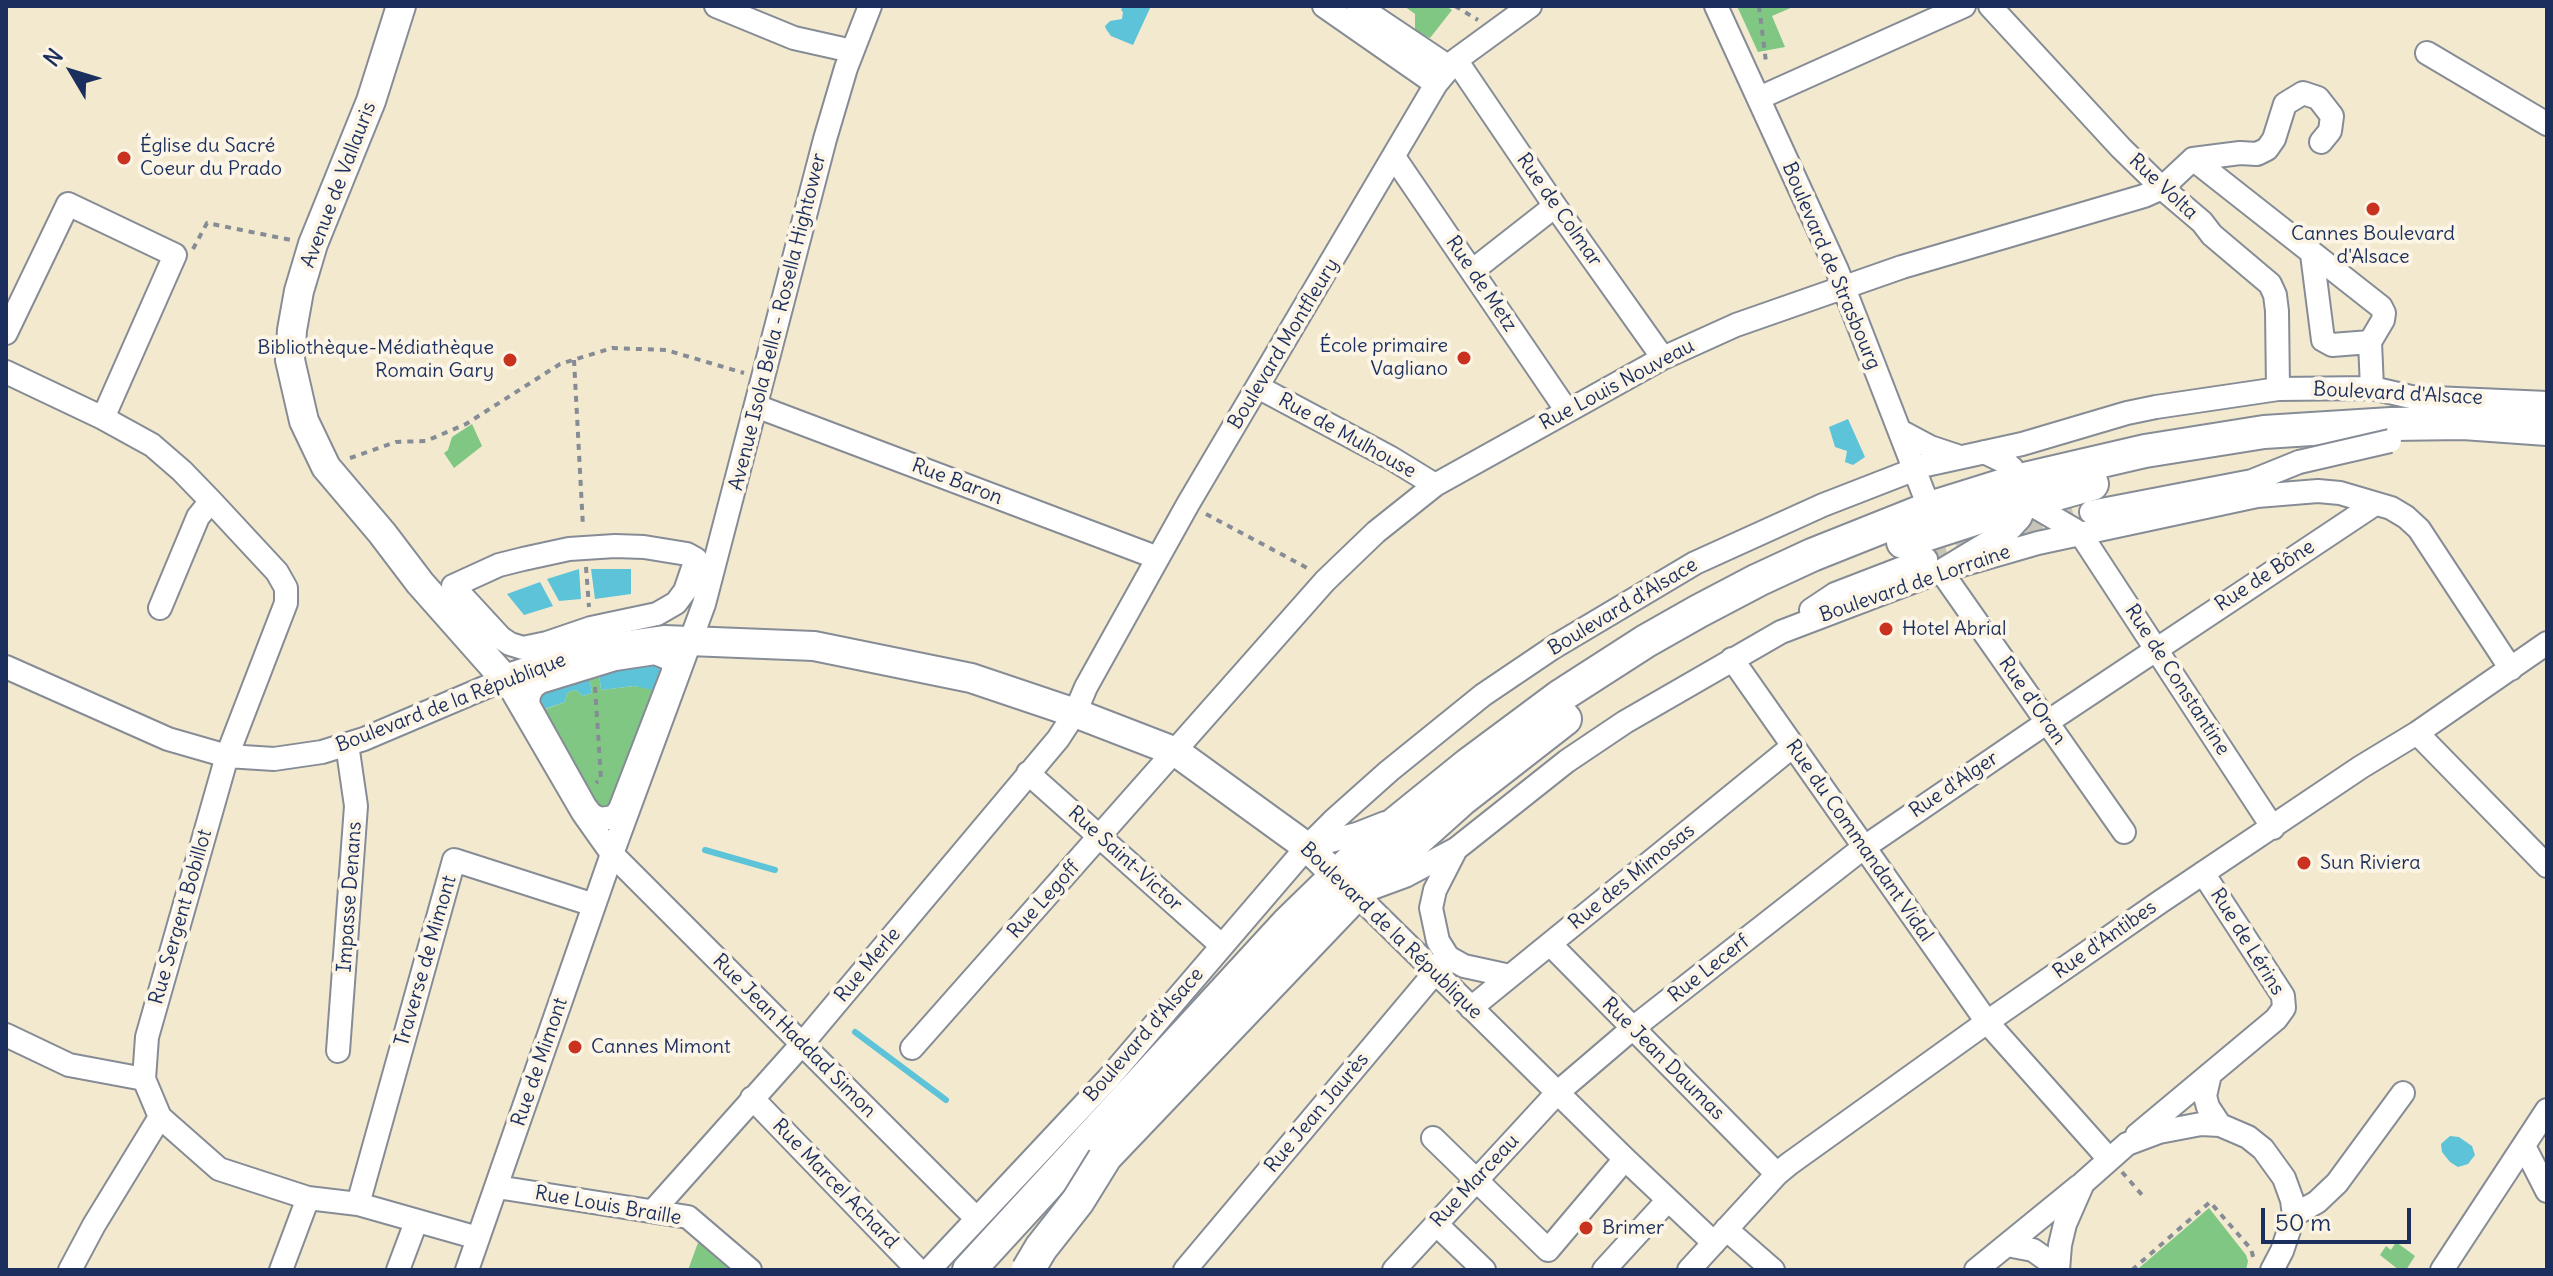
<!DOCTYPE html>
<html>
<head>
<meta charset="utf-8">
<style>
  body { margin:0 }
  #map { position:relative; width:2553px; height:1276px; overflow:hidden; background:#f2e9ce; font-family:Delius,sans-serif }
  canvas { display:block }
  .frame { position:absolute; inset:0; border:8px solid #1b2f5e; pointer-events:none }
  .north { position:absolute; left:32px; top:32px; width:80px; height:80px; -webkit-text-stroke:6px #fcf5e5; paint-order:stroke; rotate:308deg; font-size:22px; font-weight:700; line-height:32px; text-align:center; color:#1b2f5e }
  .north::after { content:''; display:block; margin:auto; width:28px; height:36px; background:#1b2f5e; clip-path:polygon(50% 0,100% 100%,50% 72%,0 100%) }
  .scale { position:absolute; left:2261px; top:1208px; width:150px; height:36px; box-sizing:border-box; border:4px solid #1b2f5e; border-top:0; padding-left:10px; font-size:24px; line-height:28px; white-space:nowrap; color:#1b2f5e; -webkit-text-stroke:6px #fcf5e5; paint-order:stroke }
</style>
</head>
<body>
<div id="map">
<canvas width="2553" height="1276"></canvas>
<div class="frame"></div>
<div class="north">N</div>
<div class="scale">50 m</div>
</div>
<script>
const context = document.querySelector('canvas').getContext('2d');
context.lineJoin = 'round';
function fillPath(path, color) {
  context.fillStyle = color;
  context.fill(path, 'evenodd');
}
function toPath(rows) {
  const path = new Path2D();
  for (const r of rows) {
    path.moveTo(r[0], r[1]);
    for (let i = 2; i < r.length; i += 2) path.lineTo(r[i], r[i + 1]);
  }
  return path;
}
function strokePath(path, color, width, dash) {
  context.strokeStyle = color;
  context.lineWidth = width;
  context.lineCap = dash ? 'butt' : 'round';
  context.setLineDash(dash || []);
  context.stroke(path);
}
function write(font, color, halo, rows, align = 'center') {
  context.font = font + ' Delius,sans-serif';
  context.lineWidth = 8;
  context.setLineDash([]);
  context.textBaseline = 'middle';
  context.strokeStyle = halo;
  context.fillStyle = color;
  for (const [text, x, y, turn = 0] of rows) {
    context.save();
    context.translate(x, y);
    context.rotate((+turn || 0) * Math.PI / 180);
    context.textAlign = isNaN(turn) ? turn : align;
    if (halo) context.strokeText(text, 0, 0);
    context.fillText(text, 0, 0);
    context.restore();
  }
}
const green = toPath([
  [1404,6,1446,6,1452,10,1430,38,1415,31,1415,14],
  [1737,6,1795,6,1772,16,1785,47,1758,52],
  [472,424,482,446,454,468,444,453,448,450,452,437],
  [655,653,670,659,674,669,620,809,614,817,600,819,591,814,585,806,528,704,529,695,533,687,540,682,615,659],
  [662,663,653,689,634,686,601,690,599,673,638,665],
  [589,675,592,693,583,696,576,690,571,691,567,693,565,702,546,709,537,694,560,684],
  [2209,1208,2246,1255,2248,1261,2246,1270,2141,1270,2139,1268],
  [699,1240,737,1270,688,1270],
  [2396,1242,2415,1256,2406,1270,2399,1270,2380,1255,2386,1246,2391,1250]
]);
const water = toPath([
  [1123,6,1151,6,1133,45,1111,36,1106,29,1105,26,1110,21,1122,19,1123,12,1121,10],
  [1848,419,1865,457,1853,465,1845,462,1847,451,1835,447,1829,427],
  [579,569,581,599,559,601,547,579],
  [591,569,631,569,631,594,595,599],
  [540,582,553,606,524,615,507,594],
  [662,663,653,690,634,686,601,690,599,673,619,668],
  [589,675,592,693,583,696,576,690,571,691,567,693,565,702,545,709,537,693],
  [2450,1136,2459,1137,2472,1146,2475,1155,2468,1164,2458,1167,2450,1162,2442,1152,2441,1144]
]);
const stream = toPath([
  [705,850,775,870],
  [855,1032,946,1100]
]);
const minorTunnel = toPath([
  [1926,559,2016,531,2091,512]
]);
const path = toPath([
  [1455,6,1478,20],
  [1759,6,1766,62],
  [193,249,207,223,291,240],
  [574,360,583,527],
  [350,458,396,442,426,441,466,424,560,364,612,348,666,350,744,373],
  [1206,514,1311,570],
  [586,567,589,607],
  [595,687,601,779,596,783],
  [2122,1172,2143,1196],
  [2132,1270,2210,1202,2251,1249,2254,1260]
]);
const minor = toPath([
  [716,6,794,38,852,51],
  [1324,6,1436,84],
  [1358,6,1449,67],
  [1716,6,1837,270,1934,520],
  [1990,6,2121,148,2162,188,2202,222,2212,235,2270,284,2275,295,2277,311,2278,389],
  [2427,53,2547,124],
  [1456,60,1555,206,1663,358],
  [1759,98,1964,6],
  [1394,157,1567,411],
  [2193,159,2381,307,2384,313,2383,320,2370,342,2372,388],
  [2312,254,2323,340,2332,345,2370,342],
  [1472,271,1555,206],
  [6,333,68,204,175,255,103,418],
  [6,372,103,418,152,445,182,471,211,501,277,572,286,588,286,603,227,756,147,1037,144,1079],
  [1258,387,1391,458,1435,485],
  [756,406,1158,558],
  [1900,431,1930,447,1957,456],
  [1984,452,2005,462,2012,468,2020,480,2027,502,2020,518,2009,530,1941,571,2124,832],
  [2027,502,2080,533,2273,828],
  [2091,512,2252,481,2299,462],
  [615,546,644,547,687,554,696,559,685,591,676,603,657,614,591,628,547,643,523,648,510,644,501,638,453,586,499,565,523,559,569,549,615,546],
  [160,608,198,517,211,501],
  [1811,610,1835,594,1926,559],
  [655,653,670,659,674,669,620,809,614,817,600,819,591,814,585,806,528,704,529,695,533,687,540,682,615,659,655,653],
  [1732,659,1987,1022,2109,1159],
  [6,667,168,739,227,756,274,759,322,752,364,739,505,679,583,813,612,854,976,1218],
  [2417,733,2547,866],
  [1028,773,1221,945],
  [1307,847,1357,834,1385,823],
  [1456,849,1435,890,1431,908,1438,941,1448,957,1464,966,1510,976],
  [1550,944,1777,1174],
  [1471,1008,1793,746],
  [6,1035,69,1065,144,1079,160,1117,219,1169,308,1198,358,1204,478,1238],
  [912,1048,1325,581,1376,532,1435,485,1663,358,1736,325,1902,267,2144,196,2162,188,2193,159,2240,153,2257,154,2267,149,2274,139,2285,104,2303,93,2318,98,2332,116,2330,131,2321,142],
  [338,1051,356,806,347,744],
  [2210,1074,2205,1096,2208,1107,2220,1125],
  [752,1098,918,1270],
  [2137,1135,2276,1019,2284,1008,2283,996,2203,873],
  [1433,1138,1548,1250,1625,1159],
  [2524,1146,2547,1191],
  [497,1187,688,1217,750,1270],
  [358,1204,454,860,594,905],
  [653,1211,802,1044,1058,739,1075,713,1086,687,1188,504,1436,84,1456,60,1530,6],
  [2294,1215,2317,1202,2337,1183,2403,1093],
  [1436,1224,1484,1270],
  [1726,1229,1773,1270],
  [1714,1243,1625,1159,1356,894,1405,876,1456,849,1567,761,1625,722,1781,632,1941,571,2038,543,2257,496,2318,491,2340,493,2391,508,2406,517,2419,529,2511,669],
  [2007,1245,2033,1250,2057,1267],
  [70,1270,94,1225,160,1117],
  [281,1270,308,1198],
  [398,1270,416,1222],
  [467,1270,612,854,704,604,825,139,846,68,870,6],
  [929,1270,1108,1079,1307,847,1334,820,1389,771,1483,695,1554,647,1695,563,1823,505,1926,465,2022,444,2127,413,2156,407,2278,389,2372,388,2411,397,2547,403],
  [1185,1270,1448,957],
  [1394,1270,1557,1093,1633,1028,1863,848,2046,723,2375,504],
  [1604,1270,1668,1200],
  [1689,1270,1777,1174,1789,1164,1987,1022,2160,902,2361,767,2417,733,2547,643],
  [1976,1270,2079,1186],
  [2058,1270,2060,1245,2065,1224,2083,1183,2127,1144,2159,1132,2201,1124,2220,1125,2248,1137,2263,1149,2284,1178,2292,1200,2294,1215,2282,1251,2272,1270],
  [2442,1270,2547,1110]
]);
const major = toPath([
  [401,6,371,101,313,244,299,291,292,330,290,360,304,421,326,467,382,533,420,583,505,679,593,650,664,640,814,646,971,678,1075,713,1176,752,1307,847,1352,891]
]);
const highway = toPath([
  [1903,542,2027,502,2092,484],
  [1085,1178,1356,894,1461,800,1565,719],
  [969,1270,1287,924,1364,849,1469,764,1559,697,1646,641,1699,611,1758,580,1812,555,1930,508,2020,480,2145,451,2264,432,2391,424,2463,423,2547,429]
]);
const minorBridge = toPath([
  [2299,462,2390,441]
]);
const highwayBridge = toPath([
  [1028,1270,1041,1248,1078,1201,1104,1159]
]);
const markers = [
  [124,158,8,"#c8321e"],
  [2373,209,8,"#c8321e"],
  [1464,358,8,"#c8321e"],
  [510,360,8,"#c8321e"],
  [1886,629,8,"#c8321e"],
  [2304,863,8,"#c8321e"],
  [575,1047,8,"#c8321e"],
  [1586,1228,8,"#c8321e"]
];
const poiNames = [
  ["Église du Sacré",140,146],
  ["Coeur du Prado",140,169],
  ["Cannes Boulevard",2373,234,"center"],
  ["d'Alsace",2373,257,"center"],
  ["École primaire",1448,346,"right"],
  ["Vagliano",1448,369,"right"],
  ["Bibliothèque-Médiathèque",494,348,"right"],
  ["Romain Gary",494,371,"right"],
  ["Hotel Abrial",1902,629],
  ["Sun Riviera",2320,863],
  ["Cannes Mimont",591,1047],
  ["Brimer",1602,1228]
];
const streetNames = [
  ["Avenue de Vallauris",339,185,-69],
  ["Rue Volta",2163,187,43],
  ["Rue de Colmar",1559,210,55],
  ["Boulevard de Strasbourg",1831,266,67],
  ["Rue de Metz",1481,284,56],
  ["Avenue Isola Bella - Rosella Hightower",778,322,-76],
  ["Boulevard Montfleury",1284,344,-59],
  ["Rue Louis Nouveau",1617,385,-28],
  ["Boulevard d'Alsace",2398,394,3],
  ["Rue de Mulhouse",1347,436,29],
  ["Rue Baron",957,482,21],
  ["Rue de Bône",2265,576,-33],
  ["Boulevard de Lorraine",1915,584,-19],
  ["Boulevard d'Alsace",1623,607,-31],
  ["Rue de Constantine",2177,680,57],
  ["Rue d'Oran",2032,701,55],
  ["Boulevard de la République",451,703,-21],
  ["Rue d'Alger",1954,785,-34],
  ["Rue du Commandant Vidal",1859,841,55],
  ["Rue Saint-Victor",1125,859,42],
  ["Rue des Mimosas",1632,877,-39],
  ["Impasse Denans",350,897,-86],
  ["Rue Legoff",1044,900,-48],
  ["Rue Sergent Bobillot",181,917,-74],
  ["Boulevard de la République",1391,931,44],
  ["Rue d'Antibes",2105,940,-35],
  ["Rue de Lérins",2247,942,58],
  ["Traverse de Mimont",426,961,-74],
  ["Rue Merle",868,965,-50],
  ["Rue Lecerf",1709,969,-38],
  ["Boulevard d'Alsace",1144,1035,-49],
  ["Rue Jean Haddad Simon",794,1036,45],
  ["Rue Jean Daumas",1663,1059,45],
  ["Rue de Mimont",540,1062,-71],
  ["Rue Jean Jaurès",1317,1113,-50],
  ["Rue Marceau",1475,1181,-47],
  ["Rue Marcel Achard",835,1184,46],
  ["Rue Louis Braille",608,1206,10]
];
fillPath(green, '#7fc783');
fillPath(water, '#5cc3d9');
strokePath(stream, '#5cc3d9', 6);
strokePath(minorTunnel, '#c7c4b8', 22, [22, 11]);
strokePath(minor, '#868c96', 26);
strokePath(major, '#868c96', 32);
strokePath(highway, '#868c96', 36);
strokePath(path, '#868c96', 4, [6, 6]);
strokePath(minor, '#fff', 22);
strokePath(major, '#fff', 28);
strokePath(highway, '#fff', 32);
strokePath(minorBridge, '#868c96', 26, []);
strokePath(highwayBridge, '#868c96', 36, []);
strokePath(minorBridge, '#fff', 22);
strokePath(highwayBridge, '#fff', 32);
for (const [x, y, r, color] of markers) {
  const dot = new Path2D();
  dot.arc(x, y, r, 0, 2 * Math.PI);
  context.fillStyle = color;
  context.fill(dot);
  strokePath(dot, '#fcf5e5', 3);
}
write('20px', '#1b2f5e', '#fcf5e5', poiNames, 'left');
write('20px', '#1b2f5e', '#fcf5e5', streetNames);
</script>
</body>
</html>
